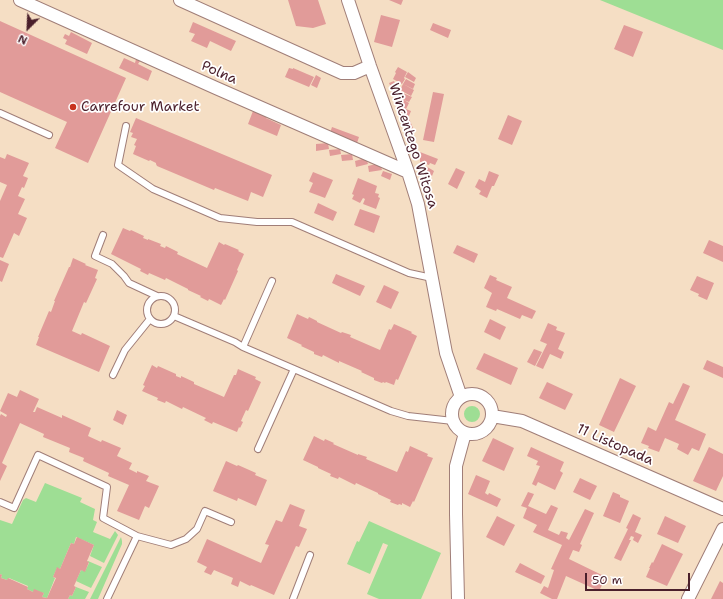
<!DOCTYPE html>
<html>
<head>
<meta charset="utf-8">
<style>
  body { margin:0 }
  #map { position:relative; width:723px; height:599px; overflow:hidden; background:#f5dec4; font-family:"Shantell Sans",sans-serif }
  canvas { display:block }
  .north { position:absolute; left:8px; top:8px; width:40px; height:40px; -webkit-text-stroke:3px #fff; paint-order:stroke; rotate:204deg; font-size:11px; font-weight:700; line-height:16px; text-align:center; color:#4a1f2b }
  .north::after { content:''; display:block; margin:auto; width:14px; height:18px; background:#4a1f2b; clip-path:polygon(50% 0,100% 100%,50% 72%,0 100%) }
  .scale { position:absolute; left:585px; top:573px; width:105px; height:18px; box-sizing:border-box; border:2px solid #4a1f2b; border-top:0; padding-left:5px; font-size:12px; line-height:14px; white-space:nowrap; color:#4a1f2b; -webkit-text-stroke:3px #fff; paint-order:stroke }
</style>
</head>
<body>
<div id="map">
<canvas width="723" height="599"></canvas>
<div class="north">N</div>
<div class="scale">50 m</div>
</div>
<script>
const context = document.querySelector('canvas').getContext('2d');
context.lineJoin = 'round';
function fillPath(path, color) {
  context.fillStyle = color;
  context.fill(path, 'evenodd');
}
function toPath(rows) {
  const path = new Path2D();
  for (const r of rows) {
    if (r.length === 3) {
      path.moveTo(r[0] + r[2], r[1]);
      path.arc(r[0], r[1], r[2], 0, 2 * Math.PI);
      continue;
    }
    path.moveTo(r[0], r[1]);
    for (let i = 2; i < r.length; i += 2) path.lineTo(r[i], r[i + 1]);
  }
  return path;
}
function strokePath(path, color, width, dash) {
  context.strokeStyle = color;
  context.lineWidth = width;
  context.lineCap = dash ? 'butt' : 'round';
  context.setLineDash(dash || []);
  context.stroke(path);
}
function write(font, color, halo, rows, align = 'center') {
  context.font = font + ' "Shantell Sans",sans-serif';
  context.lineWidth = 3.5;
  context.setLineDash([]);
  context.textBaseline = 'middle';
  context.strokeStyle = halo;
  context.fillStyle = color;
  for (const [text, x, y, turn = 0] of rows) {
    context.save();
    context.translate(x, y);
    context.rotate((+turn || 0) * Math.PI / 180);
    context.textAlign = isNaN(turn) ? turn : align;
    if (halo) context.strokeText(text, 0, 0);
    context.fillText(text, 0, 0);
    context.restore();
  }
}
const green = toPath([
  [600,0,723,0,723,50],
  [472,414,8],
  [45,483,82,498,80,502,95,509,93,520,97,522,93,532,110,539,115,531,118,535,104,563,90,556,94,545,76,537,74,544,71,543,60,569,57,568,53,577,55,578,47,598,42,597,44,593,33,592,27,589,28,586,9,578,7,580,1,578,2,575,0,574,0,520,12,524,23,500,26,498,36,502],
  [369,521,441,553,421,599,379,599,367,594,388,545,383,543,370,574,347,564,357,541,359,542],
  [121,537,122,541,122,544,98,599,90,599],
  [87,561,88,561,102,567,91,588,76,581,81,570,85,571,89,563],
  [76,587,89,592,85,599,68,599,70,595,72,596]
]);
const building = toPath([
  [288,0,318,0,326,24,313,28,296,26],
  [389,0,403,0,401,5],
  [381,15,400,20,392,47,374,42],
  [0,21,126,78,88,163,55,148,67,122,0,92],
  [193,22,236,41,231,51,210,41,207,48,191,41,195,34,189,32],
  [433,23,451,30,448,38,430,30],
  [624,25,643,32,633,57,614,49],
  [71,32,92,43,87,54,65,44,67,40,63,38,65,34,69,36],
  [124,58,135,63,136,59,140,61,138,64,152,71,148,81,119,68],
  [398,67,407,72,404,78,405,79,402,84,393,79,396,73,395,72],
  [289,68,293,69,293,68,314,77,309,87,285,77],
  [408,72,416,78,414,82,405,77],
  [316,75,321,78,317,88,311,85],
  [406,79,415,84,413,89,403,84],
  [394,81,400,92,394,94,389,83],
  [403,84,414,90,411,96,400,90],
  [401,92,412,97,409,102,404,100,409,103,406,109,411,111,409,116,399,112,402,106,397,104,400,98,399,97],
  [433,92,444,94,434,142,423,140],
  [253,111,267,116,266,118,281,125,277,136,248,124],
  [508,115,522,121,512,145,498,139],
  [408,116,413,128,407,130,403,119],
  [136,118,272,175,263,197,251,192,248,201,215,188,214,190,157,166,156,164,156,163,150,160,149,161,133,154,136,146,134,145,137,139,131,137,133,133,130,132],
  [332,127,359,137,356,146,329,136],
  [328,143,329,149,316,151,316,144],
  [340,149,341,154,330,156,329,150],
  [420,152,438,159,435,165,430,163,429,165,420,162],
  [7,154,29,163,23,176,28,178,24,188,22,187,18,196,25,199,18,214,27,218,19,236,14,233,3,258,0,257,0,201,7,185,0,182,0,157,5,159],
  [352,154,353,160,342,161,341,155],
  [366,158,368,164,356,167,355,161],
  [380,163,382,170,369,172,368,166],
  [424,165,434,171,432,176,422,171],
  [456,168,465,172,457,189,448,184],
  [383,171,392,174,390,180,381,176],
  [489,171,499,175,494,186,492,186,487,198,479,194,481,191,475,187,479,179,485,182],
  [313,172,333,180,325,198,309,192,313,183,309,181],
  [358,178,377,186,375,193,379,194,378,197,380,198,376,209,363,204,365,199,363,198,360,203,352,199,354,195,352,194],
  [318,203,337,212,333,221,314,213],
  [360,209,380,216,374,233,354,225],
  [123,228,130,231,131,230,144,236,143,238,148,240,148,239,161,244,160,246,165,248,166,246,178,252,177,254,207,268,219,242,224,245,225,244,239,250,238,251,244,254,237,270,238,271,225,300,224,299,221,305,209,299,208,301,200,297,201,296,188,290,188,289,166,278,165,280,149,273,148,275,140,271,141,269,111,254],
  [709,240,723,246,723,262,703,253],
  [457,245,478,254,474,263,453,253],
  [73,258,86,264,85,265,98,270,95,278,97,279,86,303,84,302,72,331,81,335,82,333,110,346,99,372,36,345,39,337,38,337,49,311,51,312,55,301,54,301,69,267,70,267],
  [0,260,9,264,2,282,0,281],
  [336,274,365,286,360,296,332,283],
  [490,275,497,278,496,280,512,287,507,298,536,311,532,319,522,315,520,319,497,309,496,311,486,307,492,293,484,288],
  [697,276,714,283,707,300,698,296,699,294,690,290],
  [384,285,399,292,391,309,376,302],
  [297,314,308,319,309,317,317,321,317,322,341,333,342,332,351,335,350,337,380,350,389,329,391,330,394,324,412,332,411,333,417,336,398,380,396,379,394,385,386,382,385,383,383,382,382,383,374,380,374,378,361,372,362,371,339,361,339,363,323,355,322,357,314,354,314,352,301,346,302,345,287,338],
  [490,319,506,327,500,340,484,332],
  [548,323,557,327,556,330,565,333,558,349,564,352,561,359,550,354,543,369,536,366,547,344,540,341],
  [534,349,542,352,535,366,527,362],
  [484,353,518,368,511,385,476,369],
  [707,360,723,367,723,378,703,369],
  [152,365,157,368,158,366,176,374,176,376,181,378,181,376,194,382,194,384,224,397,234,375,236,375,238,369,256,377,255,379,261,382,248,411,246,410,241,421,243,422,240,428,239,427,237,432,213,422,212,424,204,420,206,418,183,407,182,409,166,401,165,403,157,400,158,398,142,391,145,386,143,385],
  [620,378,636,386,614,432,599,425],
  [547,382,573,394,565,410,539,398],
  [683,383,690,386,675,420,706,434,699,451,692,448,688,455,677,449,679,444,665,438,659,452,648,448,649,446,641,443,648,427,656,431,669,402,673,404],
  [20,390,39,399,33,412,35,412,37,407,62,418,62,415,91,428,88,436,101,442,102,440,121,448,117,456,132,463,129,469,137,473,137,471,149,476,146,481,159,486,149,508,145,506,139,520,117,511,129,485,108,476,109,473,83,461,84,458,69,452,70,448,43,437,44,434,20,423,2,463,7,466,0,481,0,416,1,414,6,417,7,415,0,411,8,393,17,397],
  [117,410,127,415,123,425,113,420],
  [314,436,324,441,325,439,334,443,333,444,358,455,358,454,367,457,366,459,397,472,406,451,408,452,410,446,428,454,427,456,433,458,414,502,413,501,410,507,402,503,402,505,399,504,398,505,390,502,391,500,378,494,378,493,356,483,355,485,339,477,338,479,330,476,331,474,318,468,318,467,303,460],
  [493,438,514,448,504,471,482,461],
  [531,447,564,462,560,471,563,473,555,490,538,482,536,486,532,484,540,466,536,465,538,461,527,456],
  [709,447,723,454,723,476,716,491,693,481],
  [226,461,237,466,238,465,256,473,255,475,267,480,256,506,238,498,237,501,213,491],
  [476,475,490,481,485,493,488,495,489,493,501,499,497,507,468,494],
  [580,478,597,486,590,500,573,492],
  [528,492,534,494,528,506,546,514,551,505,558,508,548,530,559,535,561,531,568,533,566,538,569,540,585,509,594,513,580,544,582,545,579,552,573,550,569,559,606,577,599,591,566,576,557,599,552,599,540,593,544,586,548,588,554,570,551,569,562,545,533,532,537,525,523,518,527,508,521,506],
  [613,492,620,495,620,497,629,501,620,523,603,516],
  [290,504,305,510,299,526,307,529,299,547,296,546,274,595,251,585,250,586,240,581,238,587,231,584,233,578,214,570,211,575,204,572,207,567,197,562,207,539,261,563,269,545,265,544,276,520,282,522],
  [633,514,641,518,635,532,642,535,638,543,633,540,634,537,631,536,629,540,631,540,621,561,614,558,628,529,626,528],
  [497,516,515,525,504,546,486,537],
  [665,516,686,526,678,543,657,534],
  [77,537,94,545,87,561,89,562,85,572,81,570,74,586,76,587,72,596,70,595,68,599,0,599,0,574,2,575,1,578,7,580,8,578,28,587,27,589,33,592,34,589,44,593,42,597,47,598,56,578,53,577,57,567,60,569,71,543,74,544],
  [662,544,683,554,667,586,646,577,650,568,649,568,652,562,653,563],
  [520,563,545,576,541,584,515,572],
  [720,581,723,583,723,599,711,599]
]);
const service = toPath([
  [0,113,49,135],
  [126,126,118,165,153,189,220,218,257,222,292,222,409,273,432,278],
  [103,235,95,256,112,264,124,276,129,283,157,296],
  [161,310,14],
  [174,316,235,342,243,347,294,369],
  [243,347,272,281],
  [113,375,125,350,150,319],
  [258,449,294,369,391,411,408,416,453,421],
  [0,502,14,508,38,455,107,487,103,518,137,536,171,545,186,539,197,529,205,511,231,522],
  [107,599,137,536],
  [293,599,310,555]
]);
const minor = toPath([
  [20,0,216,88,408,172],
  [180,0,342,73,354,73,370,66],
  [348,0,370,66,408,172,418,204,446,353,461,397],
  [472,414,20],
  [492,416,522,421,723,509],
  [458,599,456,514,456,466,465,433],
  [688,599,723,529]
]);
const markers = [
  [73,107,4,"#c8321e"]
];
const streetNames = [
  ["Polna",219,73,24],
  ["Wincentego Witosa",413,146,72],
  ["11 Listopada",615,445,24]
];
const poiNames = [
  ["Carrefour Market",81,107]
];
fillPath(green, '#9ede94');
fillPath(building, '#e19b99');
strokePath(service, '#a07e78', 8);
strokePath(minor, '#a07e78', 14);
strokePath(service, '#fff', 6);
strokePath(minor, '#fff', 12);
for (const [x, y, r, color] of markers) {
  const dot = new Path2D();
  dot.arc(x, y, r, 0, 2 * Math.PI);
  context.fillStyle = color;
  context.fill(dot);
  strokePath(dot, '#fff', 1.5);
}
write('14px', '#4a1f2b', '#fff', streetNames);
write('14px', '#4a1f2b', '#fff', poiNames, 'left');
</script>
</body>
</html>
